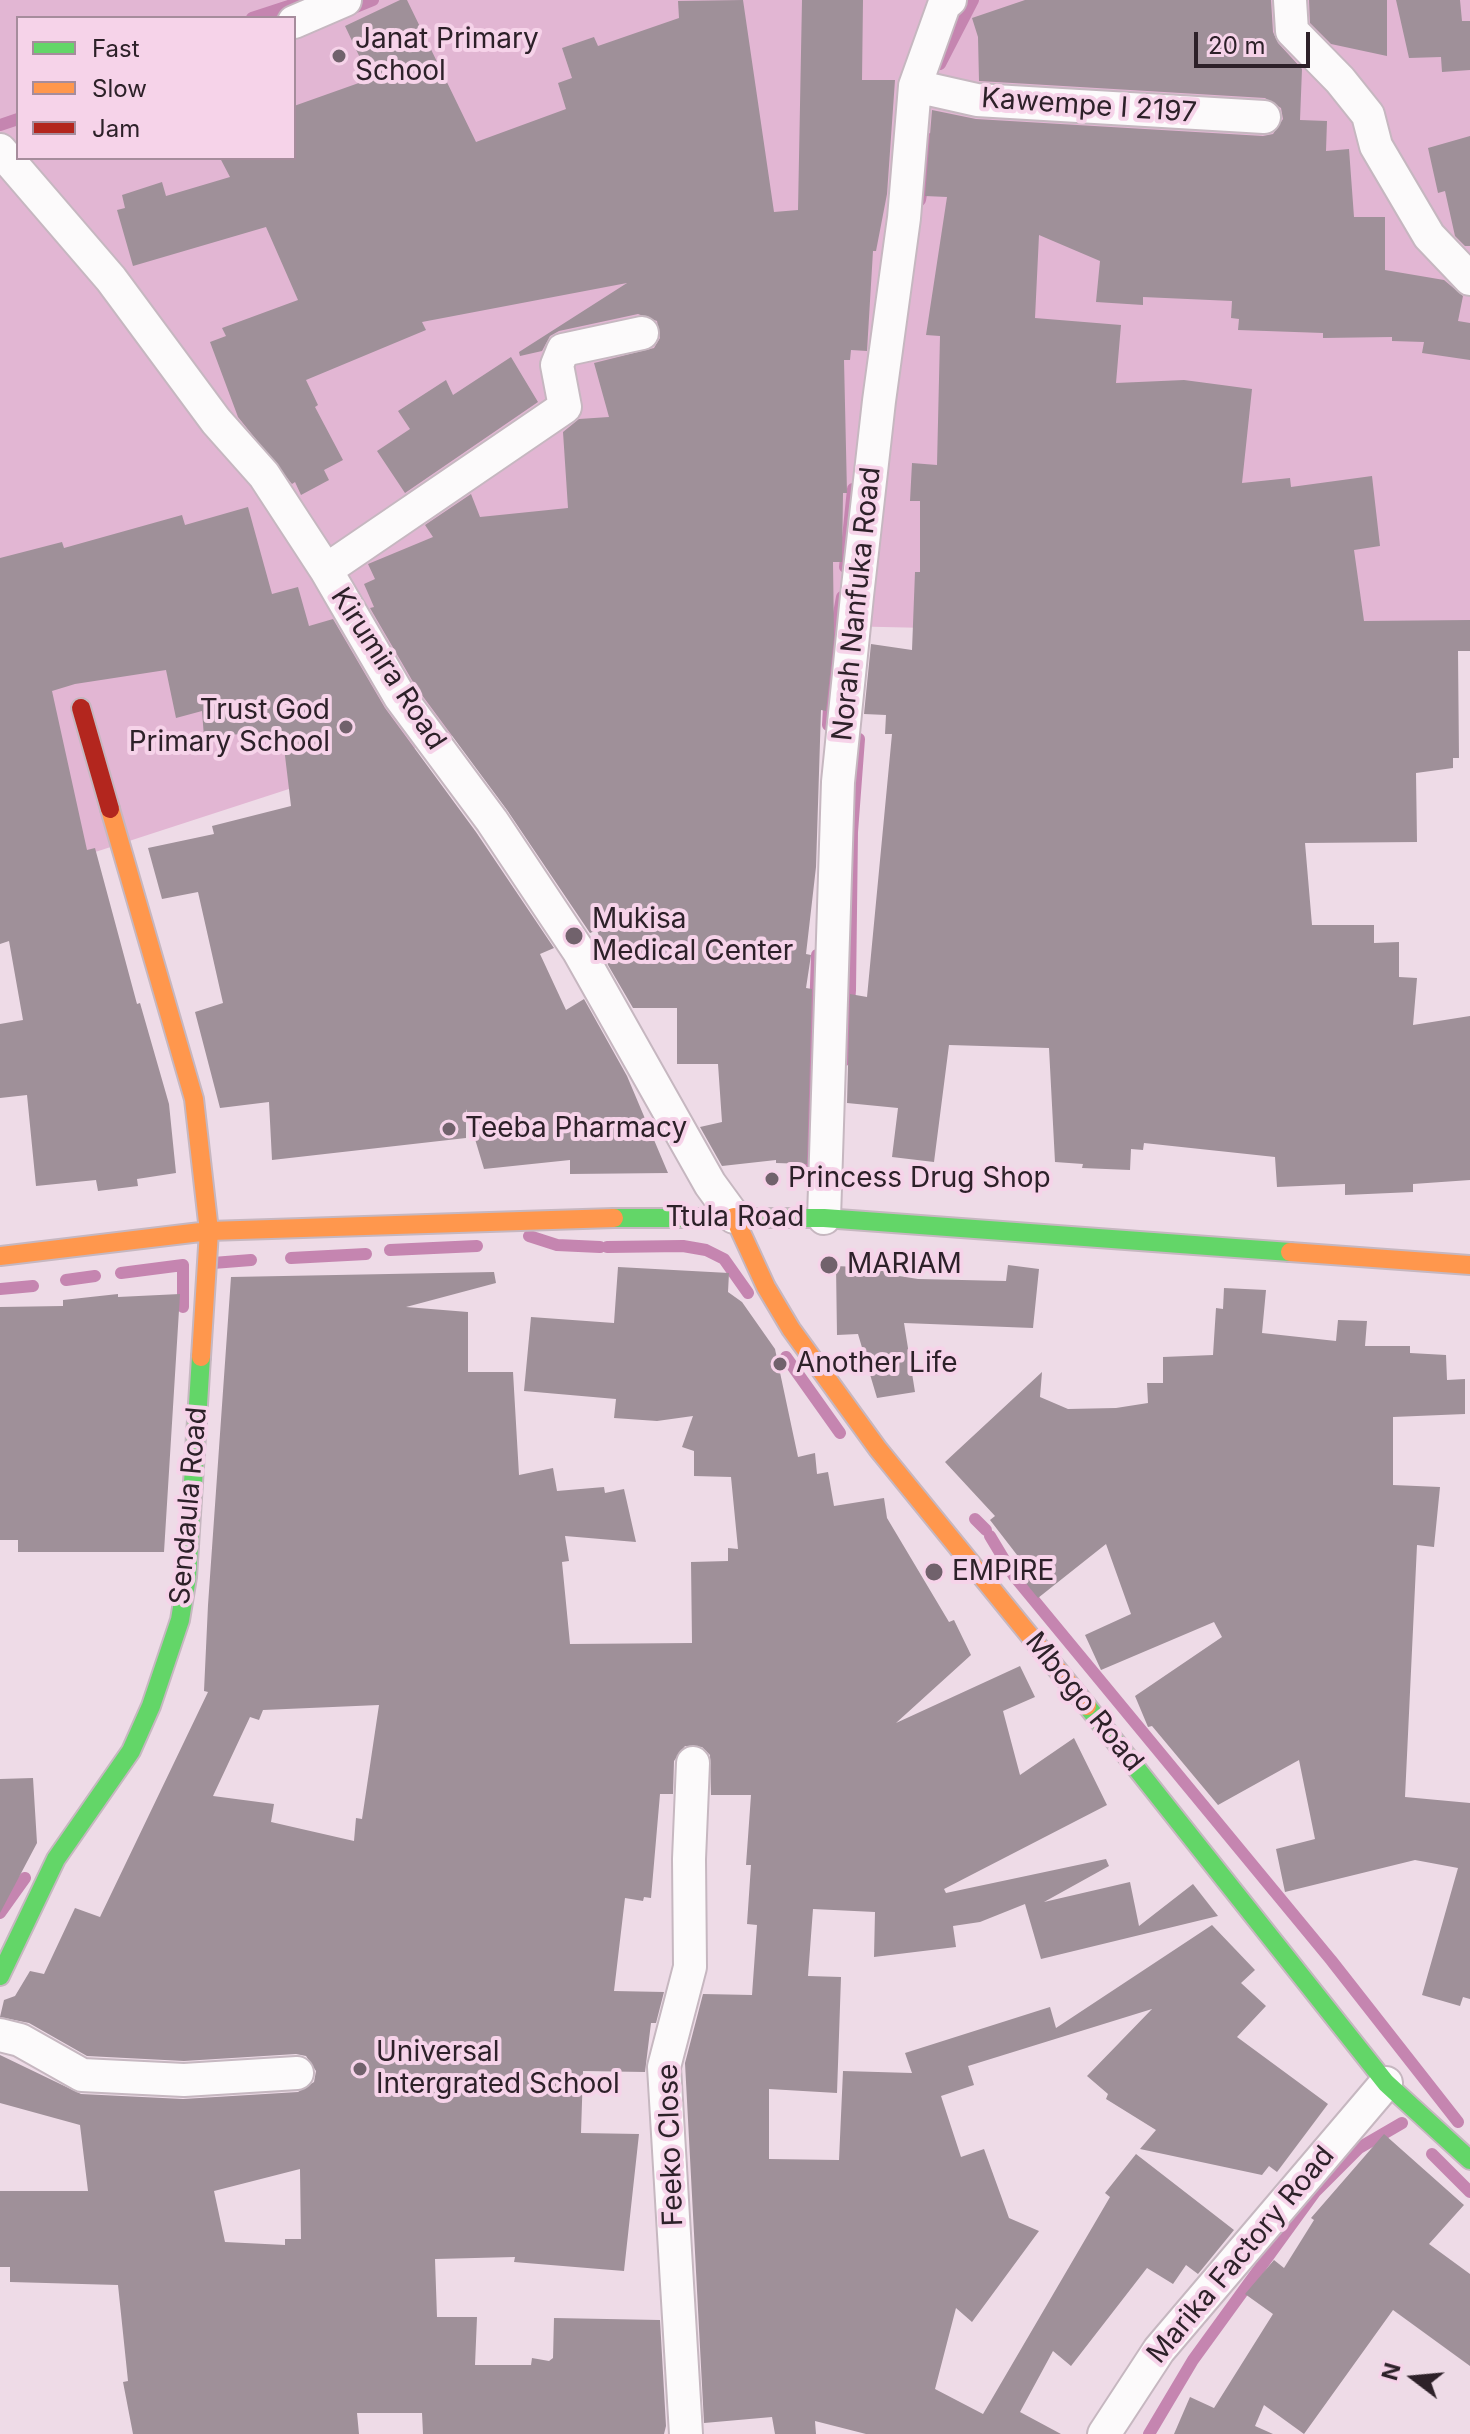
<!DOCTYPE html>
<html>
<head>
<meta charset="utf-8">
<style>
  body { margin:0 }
  #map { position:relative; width:1470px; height:2434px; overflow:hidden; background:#eedbe7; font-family:Inter,sans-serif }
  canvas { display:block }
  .legend { position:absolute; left:16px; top:16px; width:280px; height:144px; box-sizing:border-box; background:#f6d3e9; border:2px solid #a68c9c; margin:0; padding:10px 14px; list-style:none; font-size:24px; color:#2d2129 }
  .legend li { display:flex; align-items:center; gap:16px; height:40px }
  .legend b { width:40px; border:2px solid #a68c9c }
  .north { position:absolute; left:1374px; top:2338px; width:80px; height:80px; -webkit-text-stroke:6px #f6d3e9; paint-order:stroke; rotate:286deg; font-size:22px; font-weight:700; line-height:32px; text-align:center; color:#2d2129 }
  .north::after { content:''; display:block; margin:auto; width:28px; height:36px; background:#2d2129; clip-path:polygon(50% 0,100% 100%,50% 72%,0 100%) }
  .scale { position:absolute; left:1194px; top:32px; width:116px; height:36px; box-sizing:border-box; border:4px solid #2d2129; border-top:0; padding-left:10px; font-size:24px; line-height:28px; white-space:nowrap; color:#2d2129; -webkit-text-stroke:6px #f6d3e9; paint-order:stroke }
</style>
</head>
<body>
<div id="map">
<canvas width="1470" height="2434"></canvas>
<ul class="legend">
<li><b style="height:10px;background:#63d668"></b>Fast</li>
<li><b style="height:10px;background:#ff974d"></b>Slow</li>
<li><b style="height:10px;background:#b3261e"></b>Jam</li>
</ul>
<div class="north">N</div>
<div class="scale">20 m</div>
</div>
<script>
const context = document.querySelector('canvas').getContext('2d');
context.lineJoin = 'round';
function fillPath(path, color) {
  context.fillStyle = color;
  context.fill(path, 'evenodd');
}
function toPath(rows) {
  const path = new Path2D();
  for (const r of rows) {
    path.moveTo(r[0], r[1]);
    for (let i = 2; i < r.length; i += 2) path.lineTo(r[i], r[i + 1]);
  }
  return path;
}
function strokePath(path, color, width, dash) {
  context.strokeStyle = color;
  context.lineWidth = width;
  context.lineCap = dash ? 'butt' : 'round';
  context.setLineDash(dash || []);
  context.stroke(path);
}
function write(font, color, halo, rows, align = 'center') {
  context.font = font + ' Inter,sans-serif';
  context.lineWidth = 8;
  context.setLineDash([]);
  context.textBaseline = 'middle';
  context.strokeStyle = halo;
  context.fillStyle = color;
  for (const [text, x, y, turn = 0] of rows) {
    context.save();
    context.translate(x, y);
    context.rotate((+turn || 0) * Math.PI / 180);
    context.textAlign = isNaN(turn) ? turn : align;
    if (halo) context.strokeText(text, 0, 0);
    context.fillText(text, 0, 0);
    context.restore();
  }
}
const green = toPath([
  [0,0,1470,0,1470,640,793,625,0,883],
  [18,18,294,18,294,158,18,158]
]);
const stream = toPath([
  [346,11,373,0],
  [252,18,307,0],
  [940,64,973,0],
  [0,125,18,119],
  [920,200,931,139],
  [845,567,853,489],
  [828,725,832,652,842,597],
  [845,1060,850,990,852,832,859,739],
  [803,1176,810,1162,817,955],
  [529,1236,557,1245,600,1247],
  [607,1247,683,1246,706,1250,724,1259,748,1293],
  [390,1250,477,1246],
  [291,1258,366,1254],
  [213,1263,251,1260],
  [121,1273,183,1265,183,1307],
  [66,1280,95,1276],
  [0,1289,33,1286],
  [786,1357,840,1433],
  [975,1519,986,1530],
  [990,1536,1014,1576,1331,1960,1458,2122],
  [0,1913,25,1878],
  [1432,2154,1470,2192],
  [1149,2434,1193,2360,1315,2192,1359,2148,1402,2123]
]);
const building = toPath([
  [400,0,407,0,476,142,566,109,558,83,572,78,562,48,594,37,598,46,679,18,678,1,743,0,774,212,798,210,802,0,863,0,862,80,895,80,887,194,876,251,873,251,867,351,851,350,850,360,844,360,847,493,843,493,842,562,833,562,834,638,826,711,821,710,816,867,806,954,811,955,806,988,812,989,807,1164,776,1163,776,1160,722,1166,700,1127,722,1122,718,1064,677,1064,677,1008,633,1008,608,965,597,930,590,933,507,810,416,687,370,608,374,607,364,584,375,579,368,564,433,537,425,525,471,494,480,517,568,508,563,432,579,419,609,417,594,363,654,348,660,338,657,321,638,314,559,331,550,336,542,351,520,356,519,352,627,283,422,322,426,330,306,380,318,405,315,407,343,460,324,470,329,480,301,495,295,482,292,484,238,417,210,342,226,336,222,328,298,300,266,227,133,266,117,210,125,208,122,195,162,182,166,196,230,177,220,158,294,158,294,106,370,79,345,26],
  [1025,0,1271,0,1273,32,1278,43,1302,69,1300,120,1327,121,1326,151,1349,149,1354,217,1385,217,1385,270,1444,280,1463,296,1458,321,1470,323,1470,360,1422,353,1424,342,1392,341,1392,337,1323,338,1323,333,1238,330,1239,319,1231,318,1232,301,1143,297,1143,305,1096,302,1100,261,1039,235,1035,318,1121,325,1116,383,1184,380,1252,389,1242,483,1290,478,1291,487,1372,476,1380,546,1354,550,1364,621,1470,620,1470,651,1458,651,1459,758,1453,758,1453,768,1416,773,1417,842,1305,843,1312,925,1374,925,1374,943,1399,942,1399,977,1417,978,1413,1025,1470,1016,1470,1180,1413,1184,1413,1192,1345,1195,1345,1184,1277,1187,1275,1157,1144,1143,1143,1150,1131,1149,1130,1170,1082,1168,1083,1164,1055,1162,1049,1048,949,1045,934,1162,892,1157,898,1108,847,1103,850,994,867,997,892,734,885,734,886,715,864,714,871,644,912,650,915,572,920,572,920,501,910,501,912,463,937,465,940,336,926,335,947,197,925,196,932,110,976,119,1263,136,1273,134,1283,119,1281,108,1265,98,979,81,978,37,972,18],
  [1309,0,1387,0,1387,56,1331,44,1310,23],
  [1396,0,1460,0,1462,21,1470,21,1470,70,1442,72,1441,57,1409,58],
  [1470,136,1470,246,1465,246,1455,236,1445,191,1438,193,1428,148],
  [511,357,538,402,405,493,377,451,410,429,398,411,446,380,453,395],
  [248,507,272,594,298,587,309,626,333,619,385,708,476,832,554,948,540,954,566,1010,584,999,627,1076,668,1173,570,1174,570,1160,484,1169,466,1109,466,1138,272,1160,269,1102,220,1108,195,1012,223,1003,198,892,162,899,148,848,214,834,212,826,291,806,283,739,278,739,278,731,204,737,202,711,176,718,166,670,75,684,52,691,87,850,95,848,137,1004,140,1003,169,1104,176,1173,137,1179,138,1186,98,1191,96,1180,36,1186,27,1095,0,1098,0,1024,23,1020,9,941,0,944,0,558,62,542,64,548,182,515,185,525],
  [1008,1265,1039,1269,1033,1328,904,1323,915,1392,877,1398,858,1334,837,1335,836,1266,899,1269,899,1276,918,1279,1006,1281],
  [618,1267,729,1273,728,1292,742,1302,775,1349,798,1457,815,1453,817,1474,828,1472,834,1506,884,1498,887,1518,949,1622,954,1620,971,1655,896,1723,1020,1666,1035,1697,1003,1711,1020,1775,1074,1738,1107,1805,944,1889,946,1893,1106,1859,1109,1866,1044,1902,1130,1882,1139,1926,1193,1884,1218,1916,1041,1959,1025,1904,980,1922,953,1926,956,1947,874,1957,875,1912,813,1909,808,1976,841,1977,837,2093,769,2089,769,2159,839,2160,843,2071,912,2073,905,2053,1050,2007,1056,2028,1212,1925,1255,1970,1241,1983,1266,2006,1237,2037,1328,2104,1277,2172,1269,2166,1262,2175,1140,2149,1156,2130,1106,2099,1108,2094,1087,2076,1152,2009,968,2066,974,2085,941,2096,961,2157,984,2149,1009,2218,1039,2231,972,2322,956,2308,935,2389,983,2414,1110,2197,1105,2193,1136,2154,1234,2230,1198,2274,1186,2265,1173,2284,1147,2268,1071,2366,1053,2351,1020,2412,1061,2434,866,2434,815,2421,816,2434,775,2434,772,2417,704,2423,685,2063,703,1994,752,1995,757,1925,747,1924,751,1865,746,1865,751,1795,711,1795,710,1755,702,1747,685,1746,674,1761,673,1794,660,1794,651,1898,644,1897,643,1901,625,1898,614,1991,664,1992,656,2023,651,2023,645,2072,583,2071,581,2133,639,2134,624,2271,514,2262,515,2257,435,2259,437,2317,477,2317,475,2365,531,2365,532,2358,549,2361,553,2358,554,2318,660,2320,666,2426,664,2434,423,2434,422,2413,357,2413,359,2434,133,2434,123,2382,128,2381,118,2285,10,2282,10,2267,0,2267,0,2191,88,2191,80,2125,0,2103,0,2055,81,2094,183,2099,298,2092,314,2082,316,2071,306,2056,296,2054,184,2061,87,2056,29,2023,0,2017,4,2000,15,1996,30,1971,44,1974,75,1908,100,1917,208,1692,204,1691,208,1605,231,1277,494,1272,496,1283,406,1307,468,1312,468,1372,513,1372,519,1475,553,1468,557,1491,604,1487,605,1493,624,1489,636,1542,565,1536,569,1561,562,1562,570,1644,692,1643,691,1562,728,1561,728,1548,738,1549,731,1477,694,1476,694,1451,682,1447,693,1416,657,1421,614,1418,616,1399,524,1391,531,1317,614,1323],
  [379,1705,362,1819,356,1818,354,1841,271,1822,274,1804,213,1796,250,1717,259,1720,263,1710],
  [300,2169,301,2239,285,2239,285,2245,225,2242,214,2191],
  [1224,1288,1266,1290,1262,1333,1336,1341,1338,1320,1367,1321,1365,1346,1410,1346,1410,1353,1446,1355,1447,1380,1465,1379,1465,1414,1393,1417,1393,1485,1440,1487,1434,1547,1417,1545,1405,1797,1470,1803,1470,1999,1463,1997,1460,2006,1422,1995,1458,1868,1415,1860,1285,1892,1276,1849,1315,1839,1299,1760,1218,1805,1152,1726,1148,1727,1135,1696,1222,1637,1214,1622,1101,1670,1085,1635,1131,1614,1106,1544,1038,1598,1016,1571,1024,1564,990,1520,995,1516,945,1462,1042,1372,1040,1397,1068,1409,1116,1408,1148,1403,1147,1383,1163,1383,1163,1357,1213,1355,1216,1308,1223,1309],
  [118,1294,118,1297,180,1294,164,1552,18,1552,18,1540,0,1540,0,1307,63,1306,63,1300],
  [33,1778,37,1843,0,1913,0,1779],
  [1384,2134,1464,2205,1429,2244,1470,2274,1470,2366,1393,2310,1304,2434,1264,2405,1255,2426,1273,2434,1174,2434,1190,2397,1214,2408,1273,2314,1245,2294,1274,2260,1284,2268,1314,2220,1311,2218]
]);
const street = toPath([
  [1290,0,1292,31,1340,80,1368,115,1376,146,1429,236,1470,279],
  [294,22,345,0],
  [915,86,977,100,1264,117],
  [0,150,111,279,216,421,264,475,326,570,400,697,492,821,578,950,710,1184,734,1217],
  [326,570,565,407,557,365,563,350,642,333],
  [824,1218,838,782,857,596,879,401,904,218,915,86,944,5,950,0],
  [0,2035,20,2040,82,2075,184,2080,297,2073],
  [686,2434,664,2067,690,1967,689,1859,693,1763],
  [1104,2434,1159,2350,1386,2083]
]);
const fast = toPath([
  [614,1218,824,1218,1290,1252],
  [1087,1706,1386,2083,1470,2160],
  [0,1976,56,1859,131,1751,151,1706,180,1620,187,1577,201,1357]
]);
const slow = toPath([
  [110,809,194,1099,209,1231,201,1357],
  [734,1217,766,1287,791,1329,878,1449,1087,1706],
  [1290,1252,1470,1265],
  [0,1256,209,1231,614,1218]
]);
const jam = toPath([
  [81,708,110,809]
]);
const markers = [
  [339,56,8,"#71626c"],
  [346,727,8,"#71626c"],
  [574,936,10,"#71626c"],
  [449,1129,8,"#71626c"],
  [772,1179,8,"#71626c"],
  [829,1265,10,"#71626c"],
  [780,1364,8,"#71626c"],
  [934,1572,10,"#71626c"],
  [360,2069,8,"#71626c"]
];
const poiNames = [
  ["Janat Primary",355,40],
  ["School",355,72],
  ["Trust God",330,711,"right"],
  ["Primary School",330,743,"right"],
  ["Mukisa",592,920],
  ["Medical Center",592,952],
  ["Teeba Pharmacy",465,1129],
  ["Princess Drug Shop",788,1179],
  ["MARIAM",847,1265],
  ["Another Life",796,1364],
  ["EMPIRE",952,1572],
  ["Universal",376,2053],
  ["Intergrated School",376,2085]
];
const streetNames = [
  ["Kawempe I 2197",1089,106,4],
  ["Norah Nanfuka Road",857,604,-84],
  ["Kirumira Road",388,669,57],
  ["Ttula Road",735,1218],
  ["Sendaula Road",189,1506,-85],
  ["Mbogo Road",1084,1702,51],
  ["Feeko Close",671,2145,-92],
  ["Marika Factory Road",1241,2255,-50]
];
fillPath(green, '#e2b6d3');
strokePath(stream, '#c585b0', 12);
fillPath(building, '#9f9099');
strokePath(street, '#c6b7c0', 36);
strokePath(fast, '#c6b7c0', 22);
strokePath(slow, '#c6b7c0', 22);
strokePath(jam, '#c6b7c0', 22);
strokePath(street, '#fcfafb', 32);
strokePath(fast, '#63d668', 18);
strokePath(slow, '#ff974d', 18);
strokePath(jam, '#b3261e', 18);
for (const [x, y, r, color] of markers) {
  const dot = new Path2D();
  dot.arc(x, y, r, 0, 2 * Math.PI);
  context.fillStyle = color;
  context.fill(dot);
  strokePath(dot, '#f6d3e9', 3);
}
write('28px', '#2d2129', '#f6d3e9', poiNames, 'left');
write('28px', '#2d2129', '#f6d3e9', streetNames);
</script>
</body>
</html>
